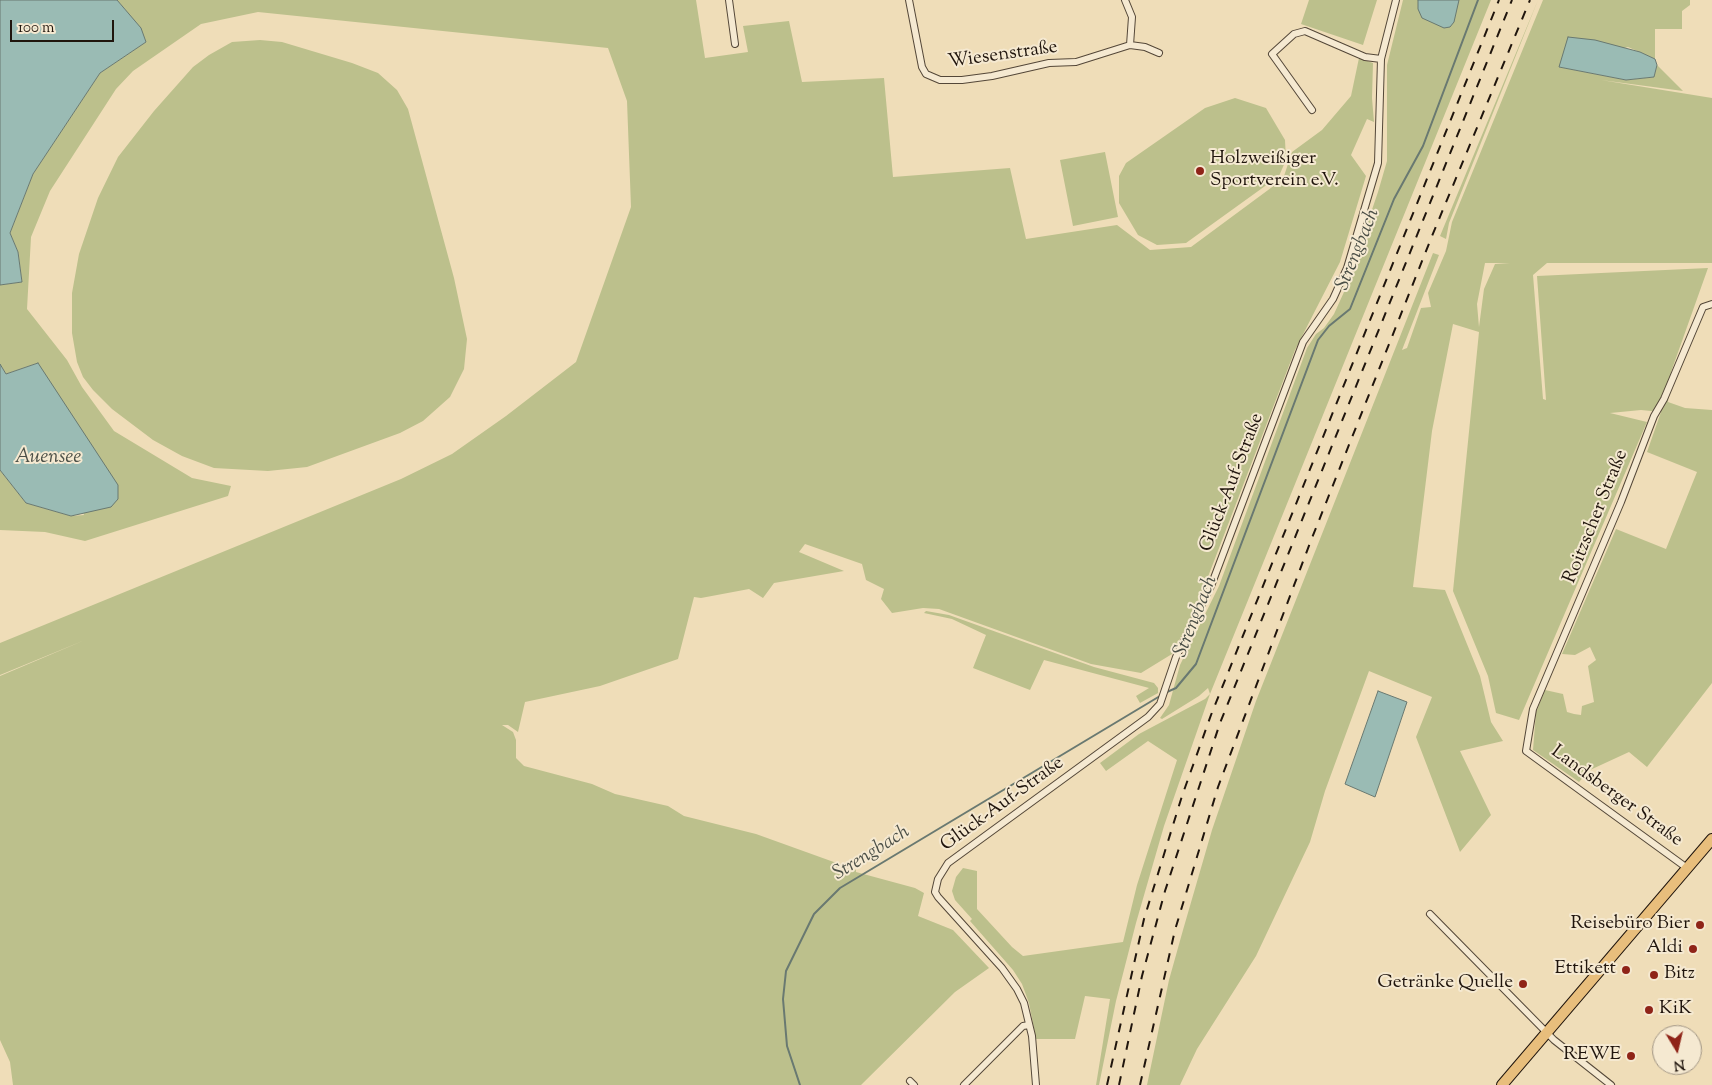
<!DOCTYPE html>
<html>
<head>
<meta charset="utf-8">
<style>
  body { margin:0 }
  #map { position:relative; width:1712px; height:1085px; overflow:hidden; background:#efddb8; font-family:"Sorts Mill Goudy",serif }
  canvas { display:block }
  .north { position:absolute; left:1652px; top:1025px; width:50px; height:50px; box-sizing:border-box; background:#f5e9d1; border:1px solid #a09483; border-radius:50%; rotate:171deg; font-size:14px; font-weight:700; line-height:20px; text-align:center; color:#20150d }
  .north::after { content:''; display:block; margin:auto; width:18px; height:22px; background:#8f2418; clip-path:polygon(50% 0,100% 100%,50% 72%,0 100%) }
  .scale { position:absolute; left:10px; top:20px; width:104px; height:22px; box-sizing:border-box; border:2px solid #20150d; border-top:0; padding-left:6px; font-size:15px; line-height:18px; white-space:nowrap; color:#20150d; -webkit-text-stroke:4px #f5e9d1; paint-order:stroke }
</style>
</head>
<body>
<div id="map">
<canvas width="1712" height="1085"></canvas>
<div class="north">N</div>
<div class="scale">100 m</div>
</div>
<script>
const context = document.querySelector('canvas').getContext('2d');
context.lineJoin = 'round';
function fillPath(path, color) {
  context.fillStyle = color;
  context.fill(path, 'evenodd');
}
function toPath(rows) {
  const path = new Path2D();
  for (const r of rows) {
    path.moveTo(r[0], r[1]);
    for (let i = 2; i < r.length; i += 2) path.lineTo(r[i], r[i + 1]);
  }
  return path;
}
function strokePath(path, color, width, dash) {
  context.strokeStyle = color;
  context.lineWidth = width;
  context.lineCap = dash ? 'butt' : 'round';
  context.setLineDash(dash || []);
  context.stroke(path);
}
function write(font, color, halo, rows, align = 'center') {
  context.font = font + ' "Sorts Mill Goudy",serif';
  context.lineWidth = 4;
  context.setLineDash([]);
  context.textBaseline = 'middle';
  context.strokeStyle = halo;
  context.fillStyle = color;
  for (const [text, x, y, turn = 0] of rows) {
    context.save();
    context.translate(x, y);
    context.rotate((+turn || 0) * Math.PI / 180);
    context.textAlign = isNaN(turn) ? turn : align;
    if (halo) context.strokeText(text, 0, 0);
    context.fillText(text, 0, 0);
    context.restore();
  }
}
const green = toPath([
  [117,0,696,0,705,58,748,52,743,26,789,21,802,82,884,78,893,177,1010,168,1026,239,1117,225,1150,250,1191,247,1283,179,1292,152,1322,130,1351,96,1359,58,1373,63,1372,98,1374,122,1367,119,1351,155,1366,176,1340,262,1295,350,1196,608,1172,654,1141,673,1091,664,939,609,923,608,892,613,881,599,884,589,866,580,862,564,805,544,799,552,844,571,774,583,763,598,749,589,701,598,694,597,678,659,600,686,525,702,518,732,508,725,502,725,513,732,516,740,516,758,524,766,592,784,615,794,668,806,684,816,756,834,856,870,856,872,915,888,924,893,918,916,953,930,989,968,955,992,861,1085,13,1085,10,1062,0,1040,0,676,85,640,0,675,0,643,401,479,452,454,506,416,576,362,631,207,627,101,608,48,258,12,201,24,133,71,116,89,50,191,31,237,27,309,67,360,82,387,114,431,192,478,231,486,228,496,85,541,45,532,0,530,0,470,26,503,71,516,84,515,38,363,6,374,0,364,0,285,22,282,18,252,10,233,33,174,100,73,146,42,140,28],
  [1309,0,1377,0,1363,45,1301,24],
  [1403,0,1491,0,1210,694,1164,826,1136,923,1116,1001,1099,1085,1096,1085,1110,999,1085,996,1075,1039,1036,1039,1029,1003,1022,984,1013,970,970,921,972,919,955,900,952,891,956,877,963,868,977,871,977,909,1012,947,1023,956,1123,942,1137,885,1177,760,1148,741,1106,771,1100,763,1139,734,1205,699,1210,694,1208,688,1199,696,1162,719,1160,718,1169,705,1180,665,1219,586,1307,348,1316,334,1324,328,1334,314,1344,292,1378,192,1387,161,1387,65],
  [1538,0,1449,223,1446,239,1440,236],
  [1543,0,1690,0,1690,5,1682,11,1682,29,1655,29,1655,59,1628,47,1559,67,1626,80,1654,77,1657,65,1683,91,1601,80,1712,98,1712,263,1547,263,1533,275,1543,399,1546,400,1537,276,1708,268,1671,372,1668,402,1685,408,1712,410,1712,683,1647,767,1629,752,1590,770,1579,782,1533,750,1536,712,1545,690,1563,694,1567,712,1574,714,1581,715,1582,706,1594,702,1588,666,1596,660,1590,647,1575,655,1562,654,1616,529,1666,549,1697,472,1647,452,1661,412,1641,410,1610,413,1647,422,1519,720,1496,713,1488,676,1453,591,1479,332,1453,324,1432,431,1413,587,1445,590,1480,676,1491,722,1503,741,1460,751,1491,815,1460,852,1416,737,1432,697,1369,671,1325,791,1310,842,1256,956,1197,1049,1180,1085,1147,1085,1169,980,1183,930,1212,830,1256,701,1433,253,1439,255,1402,350,1407,348,1421,308,1431,307,1428,293,1446,251,1452,222],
  [1485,263,1510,263,1495,264,1484,289,1479,327,1477,304],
  [260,40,282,42,352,63,378,73,397,90,408,109,454,278,467,339,464,369,450,397,423,421,400,433,307,467,268,471,214,468,182,456,153,440,112,409,93,390,83,377,77,362,72,333,72,293,79,254,98,198,118,157,154,111,193,67,209,55,232,42],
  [1235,98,1266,108,1285,140,1286,160,1279,176,1186,243,1157,245,1138,235,1119,203,1119,176,1126,163,1205,108],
  [1105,152,1118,217,1073,226,1060,160],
  [926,611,949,615,1094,667,1154,683,1158,688,1158,693,1140,703,1136,696,1149,688,1044,660,1030,690,973,668,986,635,952,619,924,613]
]);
const water = toPath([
  [0,0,117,0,141,28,146,42,100,73,33,174,10,233,18,252,22,282,0,285,0,0],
  [1418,0,1459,0,1454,22,1450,27,1444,28,1422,18,1418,9,1418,0],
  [1568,37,1595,40,1640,52,1655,59,1657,65,1654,77,1626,80,1559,67,1568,37],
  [38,363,118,485,118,499,111,507,71,516,26,503,0,470,0,364,6,374,38,363],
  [1378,691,1407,702,1375,797,1345,784,1378,691]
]);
const stream = toPath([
  [1167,692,1176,688,1196,664,1318,340,1329,326,1350,309,1394,199,1423,146,1478,0],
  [800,1085,787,1046,783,999,786,971,814,914,840,888,1160,696]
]);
const minor = toPath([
  [729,0,735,44],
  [909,0,922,67,926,74,940,80,962,80,992,76,1049,63,1076,62,1130,45,1132,17,1125,0],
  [1130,45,1145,47,1159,53],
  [1312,110,1272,54,1294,34,1305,31,1365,57,1381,59],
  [1687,868,1526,751,1533,709,1621,502,1654,416,1664,399,1703,307,1712,304],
  [1430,914,1554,1040,1611,1085],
  [910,1081,914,1085],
  [964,1085,1023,1026,1029,1025],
  [1036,1085,1032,1036,1024,1003,1017,989,1002,968,938,897,935,892,938,879,948,863,1148,717,1160,704,1176,657,1211,586,1303,342,1333,299,1347,268,1378,163,1381,59,1396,0]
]);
const primary = toPath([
  [1502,1085,1712,839]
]);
const rail = toPath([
  [1107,1085,1144,919,1182,796,1211,715,1499,0],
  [1119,1085,1142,976,1165,891,1220,723,1512,0],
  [1140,1085,1175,930,1218,787,1310,543,1432,236,1530,0]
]);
const markers = [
  [1200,171,5,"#8f2418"],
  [1700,925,5,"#8f2418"],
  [1693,949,5,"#8f2418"],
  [1626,970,5,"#8f2418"],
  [1654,975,5,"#8f2418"],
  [1523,984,5,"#8f2418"],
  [1649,1010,5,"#8f2418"],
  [1631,1056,5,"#8f2418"]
];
const streetNames = [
  ["Wiesenstraße",1003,56,-8],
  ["Glück-Auf-Straße",1233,483,-69],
  ["Roitzscher Straße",1597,517,-68],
  ["Landsberger Straße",1616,797,36],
  ["Glück-Auf-Straße",1003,805,-36]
];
const poiNames = [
  ["Holzweißiger",1210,160,"left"],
  ["Sportverein e.V.",1210,182,"left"],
  ["Reisebüro Bier",1690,925],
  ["Aldi",1683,949],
  ["Ettikett",1616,970],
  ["Bitz",1664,975,"left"],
  ["Getränke Quelle",1513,984],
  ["KiK",1659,1010,"left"],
  ["REWE",1621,1056]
];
const waterNames = [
  ["Strengbach",1359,250,-68],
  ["Auensee",48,459],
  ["Strengbach",1197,617,-68],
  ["Strengbach",872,854,-32]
];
fillPath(green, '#bcc08c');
fillPath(water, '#9abbb4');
strokePath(water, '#697971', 1);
strokePath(stream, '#697971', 2);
strokePath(minor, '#544738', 8);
strokePath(primary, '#20150d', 12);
strokePath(minor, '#f5e9d1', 6);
strokePath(primary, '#e8be7c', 10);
strokePath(rail, '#20150d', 2, [9, 9]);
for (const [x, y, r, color] of markers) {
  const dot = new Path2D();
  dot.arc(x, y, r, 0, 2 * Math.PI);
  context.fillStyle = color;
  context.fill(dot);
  strokePath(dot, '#f5e9d1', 2);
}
write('19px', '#20150d', '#f5e9d1', streetNames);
write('19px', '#20150d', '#f5e9d1', poiNames, 'right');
write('italic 20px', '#4b4f47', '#f5e9d1', waterNames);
</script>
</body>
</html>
